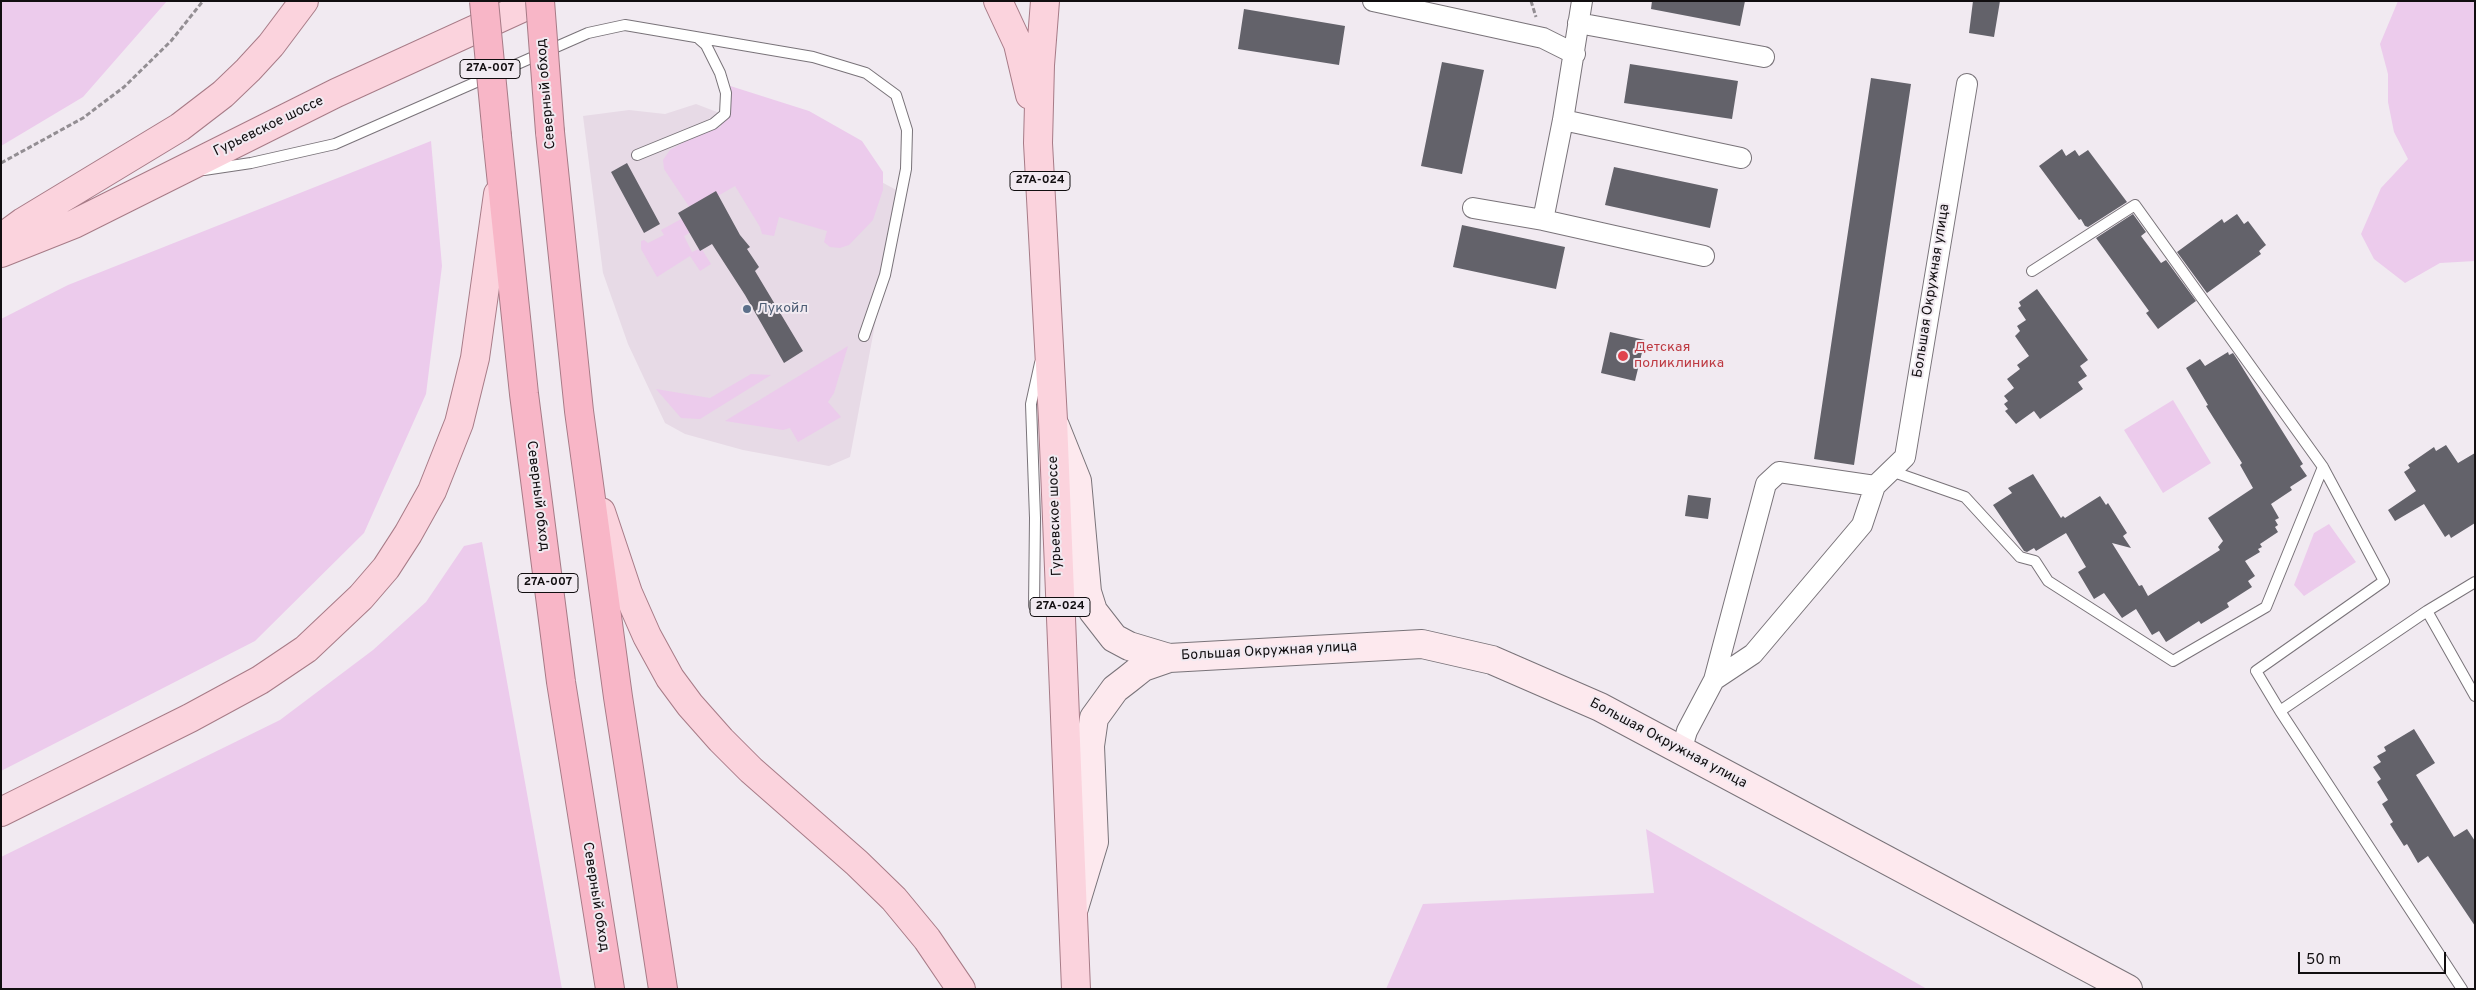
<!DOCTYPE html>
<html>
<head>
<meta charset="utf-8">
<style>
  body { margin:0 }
  #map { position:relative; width:2476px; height:990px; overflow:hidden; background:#f1eaf1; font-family:Overpass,sans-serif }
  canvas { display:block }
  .frame { position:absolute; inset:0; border:2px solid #110e10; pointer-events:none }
  .scale { position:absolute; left:2298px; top:952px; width:148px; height:22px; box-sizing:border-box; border:2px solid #110e10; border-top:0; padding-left:6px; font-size:15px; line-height:18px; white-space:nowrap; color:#110e10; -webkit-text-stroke:4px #f1eaf1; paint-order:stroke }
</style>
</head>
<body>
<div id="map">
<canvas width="2476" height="990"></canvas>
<div class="frame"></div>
<div class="scale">50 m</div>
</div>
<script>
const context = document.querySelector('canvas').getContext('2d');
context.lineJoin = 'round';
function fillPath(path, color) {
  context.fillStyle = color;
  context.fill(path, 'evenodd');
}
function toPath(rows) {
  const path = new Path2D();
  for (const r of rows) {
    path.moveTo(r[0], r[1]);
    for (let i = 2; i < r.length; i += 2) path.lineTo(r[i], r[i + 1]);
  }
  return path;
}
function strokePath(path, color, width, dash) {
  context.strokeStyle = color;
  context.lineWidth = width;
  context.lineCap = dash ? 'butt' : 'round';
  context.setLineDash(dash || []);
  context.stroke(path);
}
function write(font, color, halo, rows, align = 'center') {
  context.font = font + ' Overpass,sans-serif';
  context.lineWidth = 4;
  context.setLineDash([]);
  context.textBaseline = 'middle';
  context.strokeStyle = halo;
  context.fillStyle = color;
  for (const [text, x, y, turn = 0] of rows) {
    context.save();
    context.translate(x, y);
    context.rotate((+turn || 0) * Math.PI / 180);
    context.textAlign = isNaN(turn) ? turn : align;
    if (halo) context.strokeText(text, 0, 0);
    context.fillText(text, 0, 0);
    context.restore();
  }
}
const built = toPath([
  [696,104,837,158,900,192,850,457,829,466,743,450,685,434,665,423,628,344,603,273,583,116,629,110,665,114]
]);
const green = toPath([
  [1,1,167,1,83,97,1,146],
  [2398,1,2475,1,2475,261,2440,263,2405,283,2374,259,2361,234,2381,188,2408,159,2394,132,2388,102,2388,74,2380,44],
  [724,84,809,111,862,141,883,172,883,190,873,220,849,245,840,248,830,247,824,242,827,231,779,217,774,236,762,234,760,227,735,186,692,211,664,169,663,160,670,150,704,131,721,127,720,102],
  [431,141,442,266,426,394,364,533,255,641,1,771,1,319,68,285],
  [683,218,691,232,684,236,692,252,701,248,711,264,700,271,690,256,657,277,641,249,641,241,644,240,648,243,664,235,661,230],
  [848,346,834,393,828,402,841,417,798,442,790,428,783,430,725,421],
  [751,374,771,375,700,419,681,418,656,389,710,398],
  [2173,400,2211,463,2163,493,2124,430],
  [2329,524,2356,562,2304,596,2294,585,2314,533],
  [482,542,562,989,1,989,1,857,280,720,373,650,426,602,464,546],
  [1646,829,1927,989,1386,989,1423,904,1654,893]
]);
const building = toPath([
  [1652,1,1745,1,1740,26,1651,9],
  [1973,1,2000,1,1994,37,1969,33],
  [1244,9,1345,26,1339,65,1238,49],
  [1442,62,1484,70,1462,174,1421,166],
  [1630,64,1738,81,1732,119,1624,103],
  [1871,78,1911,84,1854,465,1814,459],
  [2062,149,2066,156,2075,150,2079,156,2088,150,2127,202,2088,227,2085,226,2081,219,2079,220,2039,166],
  [627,163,660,224,644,233,611,172],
  [1614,167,1718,189,1710,228,1605,205],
  [716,191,740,235,750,247,747,249,759,267,755,271,803,351,784,363,745,295,712,244,700,251,678,213],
  [2133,214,2146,232,2141,236,2161,263,2166,260,2196,301,2158,329,2146,313,2149,311,2096,238],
  [2237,214,2244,224,2248,221,2266,245,2259,251,2261,254,2207,293,2177,252,2222,219,2224,223],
  [1462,225,1565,247,1556,289,1453,267],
  [2037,289,2088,360,2080,366,2087,376,2078,382,2083,389,2040,419,2034,411,2016,424,2005,411,2008,409,2004,404,2008,401,2004,396,2014,388,2007,379,2020,369,2017,365,2029,356,2015,336,2020,331,2017,326,2026,320,2018,308,2021,306,2019,302],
  [1610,332,1645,340,1635,381,1601,373],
  [2228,352,2229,355,2233,353,2237,359,2303,464,2300,466,2307,476,2290,487,2292,490,2271,504,2279,518,2275,520,2278,525,2275,527,2278,532,2260,544,2262,547,2258,549,2260,552,2245,561,2255,576,2248,581,2252,587,2227,603,2229,607,2201,624,2199,621,2166,642,2159,631,2152,635,2136,609,2122,618,2104,593,2094,599,2078,572,2086,567,2066,533,2036,551,2034,548,2027,552,2024,551,1993,505,2012,493,2008,488,2033,474,2061,518,2063,516,2065,518,2100,496,2106,505,2108,503,2127,533,2123,536,2131,548,2112,543,2139,586,2142,585,2148,596,2220,550,2218,547,2223,541,2208,518,2253,488,2240,465,2242,463,2206,406,2208,405,2186,368,2200,359,2205,366],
  [2446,445,2458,463,2475,453,2475,523,2451,538,2449,534,2445,537,2424,504,2395,521,2388,510,2416,491,2404,472,2410,468,2408,465,2434,447,2436,451],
  [1688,495,1711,498,1708,519,1685,516],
  [2414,729,2435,763,2416,775,2454,837,2467,829,2475,841,2475,926,2428,856,2418,863,2407,844,2404,846,2390,824,2393,822,2382,804,2388,800,2377,782,2381,779,2373,767,2381,762,2377,756,2386,751,2384,747]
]);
const path = toPath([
  [1531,1,1536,17],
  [1,163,83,118,124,87,171,41,203,1]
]);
const lane = toPath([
  [637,155,713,124,725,114,726,93,720,73,706,45,698,38],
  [204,170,251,163,335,144,588,33,625,25,813,57,866,73,896,95,907,130,906,169,885,275,864,336],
  [2032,271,2135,205,2323,467,2384,581,2256,671,2280,711],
  [1891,471,1965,497,2020,557,2035,561,2048,581,2173,661,2266,607,2323,467],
  [1034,606,1035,518,1031,404,1040,363],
  [2427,611,2475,696],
  [2462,989,2280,711,2427,611,2475,582]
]);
const street = toPath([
  [1373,1,1543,38,1575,54],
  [1578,23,1764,57],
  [1563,120,1741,158],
  [1473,208,1543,220,1704,256],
  [1543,220,1563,120,1582,1],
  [1714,680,1753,654,1862,525,1875,486,1905,457,1967,84],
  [1681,751,1687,731,1714,680,1766,484,1779,472,1875,486]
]);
const secondary = toPath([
  [1055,426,1077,481,1087,592,1093,611,1114,638,1129,646,1169,658],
  [1074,908,1094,842,1090,746,1094,718,1115,689,1128,679,1143,667,1169,658,1422,644,1492,660,1600,707,2128,989]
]);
const primary = toPath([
  [998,1,1018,44,1030,95],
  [1045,1,1040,65,1038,143,1053,420,1076,989],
  [1,238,23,222,180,127,223,94,248,70,271,45,304,1],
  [1,253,74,224,336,93,537,1],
  [601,512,628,593,647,636,670,678,690,705,721,740,751,770,857,863,894,899,927,939,961,989],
  [1,812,190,718,260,680,306,649,361,597,386,568,408,534,432,491,459,423,475,358,498,194]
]);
const highway = toPath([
  [550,132,579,411,618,697,663,989],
  [497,136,524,394,561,682,610,989]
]);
const highwayBridge = toPath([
  [484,1,497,136],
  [540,1,550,132]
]);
const markers = [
  [747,309,5,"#5c6f8a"],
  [1623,356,6,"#e0444e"]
];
const shields = [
  [490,69,60],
  [1040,181,60],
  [548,583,60],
  [1060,607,60]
];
const shieldNames = [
  ["27А-007",490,69],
  ["27А-024",1040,181],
  ["27А-007",548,583],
  ["27А-024",1060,607]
];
const streetNames = [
  ["Северный обход",547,94,-95],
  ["Гурьевское шоссе",269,127,-26],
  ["Большая Окружная улица",1932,291,-81],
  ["Северный обход",537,496,83],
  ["Гурьевское шоссе",1056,516,-92],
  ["Большая Окружная улица",1269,652,-3],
  ["Большая Окружная улица",1668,744,28],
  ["Северный обход",595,897,81]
];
const serviceNames = [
  ["Лукойл",757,309]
];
const healthNames = [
  ["Детская",1634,348],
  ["поликлиника",1634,364]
];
fillPath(built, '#e7dae6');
fillPath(green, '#eccbec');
fillPath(building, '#63626a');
strokePath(lane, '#797379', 12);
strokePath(street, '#797379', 22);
strokePath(secondary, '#797379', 30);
strokePath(primary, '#a77b87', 30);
strokePath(highway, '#a77b87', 30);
strokePath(path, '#938e93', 3, [5, 2.5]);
strokePath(lane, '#fff', 10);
strokePath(street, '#fff', 20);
strokePath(secondary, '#fde9ee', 28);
strokePath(primary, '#fbd3dd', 28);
strokePath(highway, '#f8b6c7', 28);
strokePath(highwayBridge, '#a77b87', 30, []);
strokePath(highwayBridge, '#f8b6c7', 28);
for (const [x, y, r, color] of markers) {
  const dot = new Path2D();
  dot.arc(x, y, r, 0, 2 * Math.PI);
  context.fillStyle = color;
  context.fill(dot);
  strokePath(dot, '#f1eaf1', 2);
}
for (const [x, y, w] of shields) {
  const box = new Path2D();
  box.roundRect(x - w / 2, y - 9.5, w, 19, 4);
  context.fillStyle = '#f1eaf1';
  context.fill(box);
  strokePath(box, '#110e10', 1);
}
write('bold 12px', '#110e10', null, shieldNames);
write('14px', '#110e10', '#f1eaf1', streetNames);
write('14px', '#4e5e75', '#f1eaf1', serviceNames, 'left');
write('14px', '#be3a42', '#f1eaf1', healthNames, 'left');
</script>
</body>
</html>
